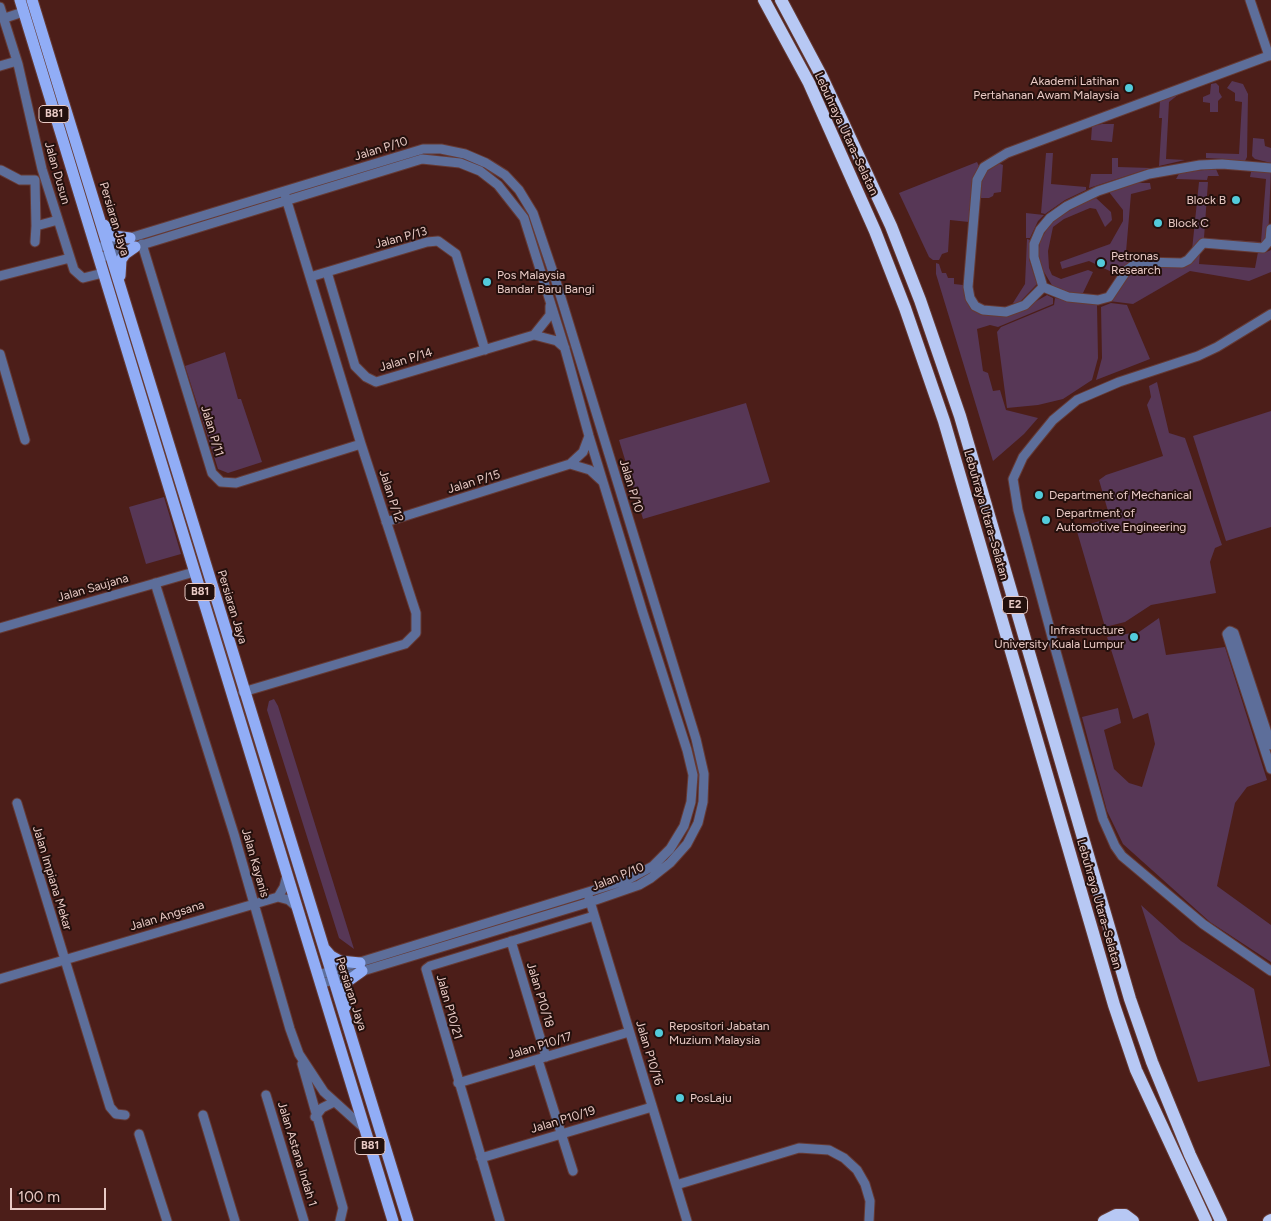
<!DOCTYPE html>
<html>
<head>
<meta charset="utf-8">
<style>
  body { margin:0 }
  #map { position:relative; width:1271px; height:1221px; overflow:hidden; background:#4c1e19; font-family:Figtree,sans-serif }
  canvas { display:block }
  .scale { position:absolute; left:10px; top:1188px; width:96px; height:22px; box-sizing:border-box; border:2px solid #e9cac5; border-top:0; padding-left:6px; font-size:15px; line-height:18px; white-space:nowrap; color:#e9cac5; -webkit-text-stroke:4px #24100d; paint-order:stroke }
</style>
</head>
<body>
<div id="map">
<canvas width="1271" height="1221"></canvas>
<div class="scale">100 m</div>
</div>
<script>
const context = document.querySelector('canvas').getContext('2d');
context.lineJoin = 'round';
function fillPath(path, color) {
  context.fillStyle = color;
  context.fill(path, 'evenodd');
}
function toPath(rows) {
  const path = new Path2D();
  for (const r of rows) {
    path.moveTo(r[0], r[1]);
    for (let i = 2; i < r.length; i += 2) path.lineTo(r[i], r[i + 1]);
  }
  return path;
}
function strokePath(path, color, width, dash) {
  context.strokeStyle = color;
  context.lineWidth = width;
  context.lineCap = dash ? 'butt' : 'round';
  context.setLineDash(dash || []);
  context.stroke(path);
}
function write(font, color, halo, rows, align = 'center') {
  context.font = font + ' Figtree,sans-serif';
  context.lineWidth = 4;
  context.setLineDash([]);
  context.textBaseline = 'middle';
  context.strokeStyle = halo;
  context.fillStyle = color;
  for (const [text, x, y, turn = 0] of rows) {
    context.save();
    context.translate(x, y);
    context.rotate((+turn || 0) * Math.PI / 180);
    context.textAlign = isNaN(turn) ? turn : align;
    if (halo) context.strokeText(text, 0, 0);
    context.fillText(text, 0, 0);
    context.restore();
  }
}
const green = toPath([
  [1232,81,1243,84,1248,94,1247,157,1245,161,1228,162,1225,159,1206,158,1206,153,1239,154,1242,102,1235,101,1235,93,1227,88],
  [1216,83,1219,86,1219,92,1222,97,1218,101,1218,112,1210,112,1210,103,1203,102,1203,97,1210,94,1211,84],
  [1179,94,1169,102,1166,159,1185,160,1159,166,1162,118,1159,118,1160,101],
  [1102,124,1114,124,1112,142,1091,140,1092,126],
  [1253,138,1264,139,1265,146,1271,148,1271,163,1255,159,1252,156],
  [1046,153,1053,153,1051,184,1086,187,1086,190,1065,200,1045,214,1041,213],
  [1112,158,1118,158,1118,167,1151,168,1089,188,1091,174,1112,174],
  [977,162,979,166,973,179,969,222,950,220,948,252,942,254,939,260,933,260,929,257,899,193],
  [998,163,1003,165,1001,192,994,193,993,196,989,198,979,198,980,179,985,169],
  [1252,167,1271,169,1268,242,1265,245,1219,241,1192,250,1199,182,1208,182,1204,238,1261,242,1266,179,1250,177],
  [1216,169,1219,176,1208,176,1207,180,1176,179,1180,172],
  [1134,183,1150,183,1151,189,1131,194,1126,252,1133,261,1118,275,1089,261,1062,269,1060,262,1110,244,1123,221,1123,210,1109,192],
  [1096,198,1111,212,1112,220,1105,227,1096,209,1090,208,1064,219,1053,227,1048,251,1049,268,1052,275,1061,279,1088,270,1093,272,1083,293,1078,295,1065,293,1053,287,1041,267,1038,255,1040,241,1051,222,1082,203],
  [1026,213,1044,215,1038,221,1030,238,1026,238],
  [1027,239,1030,240,1029,259,1037,284,1017,305,1013,303,1025,284],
  [1271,250,1271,272,1249,281,1190,271,1133,304,1109,301,1120,289,1124,278,1135,269,1144,266,1184,267,1200,252,1199,264,1255,268,1258,252,1264,253],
  [936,263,939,264,942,273,946,273,948,278,954,278,954,284,963,285,965,293,977,312,991,316,1014,314,1047,295,1053,298,1053,304,998,327,990,325,977,329,983,371,988,373,993,391,1000,390,1006,410,1038,418,1024,434,993,461,936,274],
  [1055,298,1097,304,1098,358,1092,380,1063,399,1038,405,1007,408,997,332,1001,327,1054,305],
  [1111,303,1127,305,1150,359,1096,380,1102,358,1101,307],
  [225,352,238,399,241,399,262,462,228,473,218,469,185,366],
  [1157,382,1169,433,1185,438,1222,545,1215,548,1210,562,1216,593,1151,605,1125,622,1105,627,1076,528,1110,518,1099,480,1106,475,1163,456,1147,405,1151,397,1149,386],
  [746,403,770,482,643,519,619,440],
  [1271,411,1271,527,1226,541,1193,436],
  [164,497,181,554,146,564,129,507],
  [1159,618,1166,655,1225,647,1267,780,1247,787,1235,803,1217,886,1271,925,1271,962,1210,922,1123,844,1107,811,1082,717,1118,708,1121,723,1104,730,1114,769,1129,783,1142,787,1155,744,1148,713,1133,719,1107,637,1139,632],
  [274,699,278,706,354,949,339,938,267,710,269,701],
  [1141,905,1181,941,1254,989,1270,1066,1198,1082]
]);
const minor = toPath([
  [1250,0,1269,56],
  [0,7,18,64,42,169,74,270,83,278,103,273],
  [5,18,23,12],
  [0,66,17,61],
  [1271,168,1222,164,1200,165,1149,174,1098,191,1067,206,1050,218,1040,230,1034,244,1034,257,1043,287,1068,297,1098,300,1109,297,1127,270,1134,265,1143,262,1182,263,1188,260,1203,243,1263,248,1270,240,1271,229],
  [1,170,20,180,35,180,36,226,58,220],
  [35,242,36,226],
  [142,244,212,473,221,482,236,483,361,444],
  [103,246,423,149,441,149,465,154,486,163,505,175,519,190,533,213,555,278,696,739,704,774,703,802,698,823,687,844,670,863,651,878,639,885,590,902,320,984],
  [99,258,422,159,460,163,480,171,498,185,524,218,565,349,589,436,643,613,687,750,693,775,691,802,684,826,670,849,653,866,627,880,318,975],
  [327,272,355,366,366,377,376,382,534,335,557,341,565,348],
  [0,276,70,258],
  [310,277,427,242,438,241,456,254,485,350],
  [1043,287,1025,305,1006,312,983,310,975,306,970,298,968,287,977,180,984,167,1007,153,1271,55],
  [1271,314,1217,347,1198,356,1119,382,1077,400,1053,420,1035,442,1023,457,1013,479,1018,510,1055,648,1103,819,1115,846,1122,856,1203,924,1271,971],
  [534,335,550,315,550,306],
  [0,354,25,440],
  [570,464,590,470,603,482],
  [386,522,570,464,583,452,589,436],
  [155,583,234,834,290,1029,299,1054,324,1092,365,1129],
  [0,628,194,572],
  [243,692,405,644,416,633,416,613,361,444,285,195],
  [1271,745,1234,633,1230,631,1227,634,1271,769],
  [17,803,110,1107,116,1114,125,1115],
  [278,897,284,887,287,875],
  [589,898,687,1221],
  [511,941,546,1057],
  [0,979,278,897,289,900,297,907],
  [538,1060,573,1171],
  [302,1064,343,1208,340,1221],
  [458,1083,629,1032],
  [266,1095,304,1221],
  [203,1115,235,1221],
  [315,1117,322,1108,334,1102],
  [139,1134,167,1221],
  [481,1158,652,1107],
  [676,1185,799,1148,829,1150,844,1158,857,1170,865,1184,870,1201,869,1221],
  [500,1221,426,969,430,966,594,916]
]);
const major = toPath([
  [20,0,393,1221],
  [32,0,408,1221],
  [104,225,114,236,130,238],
  [120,276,121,260,125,254,135,247],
  [324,948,331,956,340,961,360,963],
  [346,1006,345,987,348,981,362,971]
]);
const highway = toPath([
  [764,0,809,83,875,231,905,308,944,421,1114,1005,1136,1070,1206,1221],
  [781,0,821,75,891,226,920,300,960,416,1130,999,1152,1062,1190,1155,1221,1221],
  [1104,1221,1116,1215,1125,1215,1133,1221],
  [1269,1221,1271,1220]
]);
const markers = [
  [1129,88,5,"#53cbdb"],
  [1236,200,5,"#53cbdb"],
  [1158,223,5,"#53cbdb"],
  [1101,263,5,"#53cbdb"],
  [487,282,5,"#53cbdb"],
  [1039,495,5,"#53cbdb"],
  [1046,520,5,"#53cbdb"],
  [1134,637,5,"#53cbdb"],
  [659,1033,5,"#53cbdb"],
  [680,1098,5,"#53cbdb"]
];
const shields = [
  [54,114,30],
  [200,592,30],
  [1015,605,25],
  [370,1146,30]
];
const shieldNames = [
  ["B81",54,114],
  ["B81",200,592],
  ["E2",1015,605],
  ["B81",370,1146]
];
const poiNames = [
  ["Akademi Latihan",1119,81,"right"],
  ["Pertahanan Awam Malaysia",1119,95,"right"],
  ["Block B",1226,200,"right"],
  ["Block C",1168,223],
  ["Petronas",1111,256],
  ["Research",1111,270],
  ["Pos Malaysia",497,275],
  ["Bandar Baru Bangi",497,289],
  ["Department of Mechanical",1049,495],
  ["Department of",1056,513],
  ["Automotive Engineering",1056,527],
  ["Infrastructure",1124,630,"right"],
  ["University Kuala Lumpur",1124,644,"right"],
  ["Repositori Jabatan",669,1026],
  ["Muzium Malaysia",669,1040],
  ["PosLaju",690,1098]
];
const streetNames = [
  ["Lebuhraya Utara–Selatan",846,134,65],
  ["Jalan P/10",381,149,-17],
  ["Jalan Dusun",57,173,74],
  ["Persiaran Jaya",114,219,73],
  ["Jalan P/13",401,238,-15],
  ["Jalan P/14",406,360,-17],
  ["Jalan P/11",212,431,73],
  ["Jalan P/15",474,482,-17],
  ["Jalan P/10",631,486,73],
  ["Jalan P/12",391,496,72],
  ["Lebuhraya Utara–Selatan",986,515,74],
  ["Jalan Saujana",93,588,-16],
  ["Persiaran Jaya",232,607,73],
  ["Jalan Kayanis",255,863,74],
  ["Jalan P/10",618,877,-22],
  ["Jalan Impiana Mekar",52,878,73],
  ["Lebuhraya Utara–Selatan",1099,904,74],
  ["Jalan Angsana",167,916,-17],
  ["Persiaran Jaya",351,994,72],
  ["Jalan P10/18",540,995,73],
  ["Jalan P10/21",449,1007,74],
  ["Jalan P10/17",540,1046,-17],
  ["Jalan P10/16",649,1053,73],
  ["Jalan P10/19",563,1120,-17],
  ["Jalan Astana Indah 1",297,1154,73]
];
fillPath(green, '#573756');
strokePath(minor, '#653a35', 11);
strokePath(major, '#653a35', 13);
strokePath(highway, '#653a35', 14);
strokePath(minor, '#5d6e9a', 9);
strokePath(major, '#91adf6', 11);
strokePath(highway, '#b7c8f4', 12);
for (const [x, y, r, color] of markers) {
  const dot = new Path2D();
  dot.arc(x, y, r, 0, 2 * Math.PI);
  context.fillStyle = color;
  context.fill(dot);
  strokePath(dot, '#24100d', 2);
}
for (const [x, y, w] of shields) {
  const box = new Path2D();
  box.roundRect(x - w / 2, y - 8.5, w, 17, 4);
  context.fillStyle = '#24100d';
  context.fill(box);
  strokePath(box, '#e9cac5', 1);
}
write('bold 11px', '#e9cac5', null, shieldNames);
write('12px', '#e9cac5', '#24100d', poiNames, 'left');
write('12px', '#e9cac5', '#24100d', streetNames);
</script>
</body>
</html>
